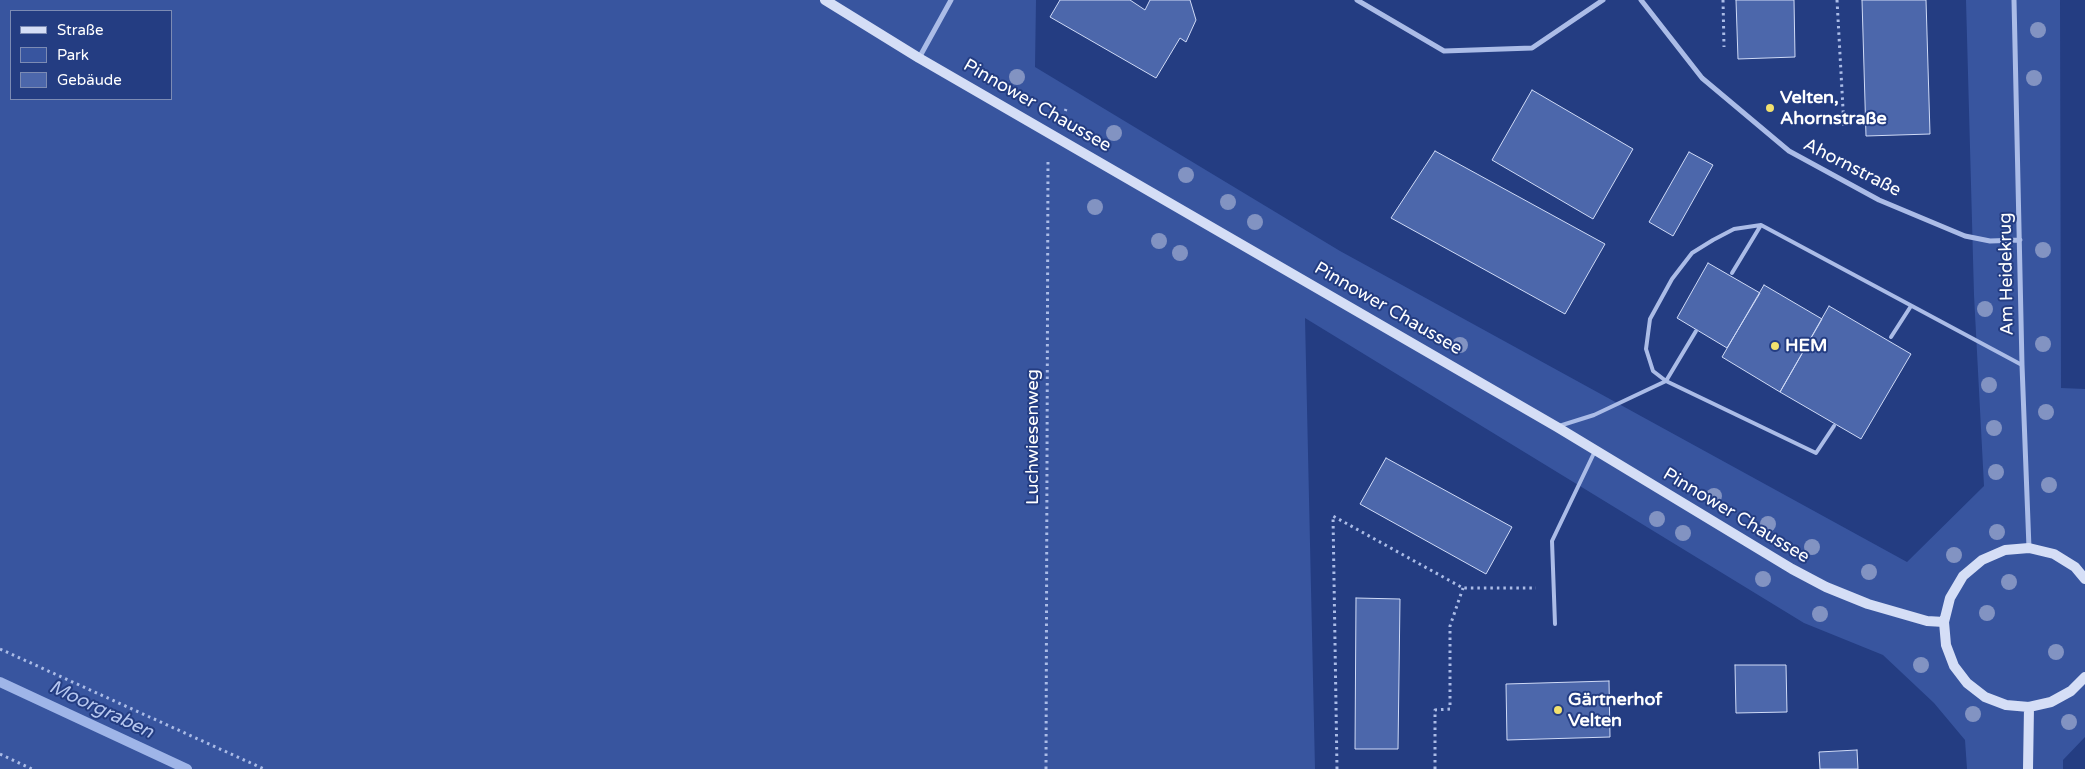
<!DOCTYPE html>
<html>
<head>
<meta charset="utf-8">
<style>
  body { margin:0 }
  #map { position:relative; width:2085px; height:769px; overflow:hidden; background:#243d82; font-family:"Varela Round",sans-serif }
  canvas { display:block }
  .legend { position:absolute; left:10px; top:10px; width:162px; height:90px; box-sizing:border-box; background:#243d82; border:1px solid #7c8bb4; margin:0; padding:6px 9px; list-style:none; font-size:15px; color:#fff }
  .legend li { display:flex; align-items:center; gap:10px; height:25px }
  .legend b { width:25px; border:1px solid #7c8bb4 }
</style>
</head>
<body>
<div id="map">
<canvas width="2085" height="769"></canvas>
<ul class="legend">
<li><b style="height:6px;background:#d5def6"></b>Straße</li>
<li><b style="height:14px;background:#38559f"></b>Park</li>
<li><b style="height:14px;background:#4c67ab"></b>Gebäude</li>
</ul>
</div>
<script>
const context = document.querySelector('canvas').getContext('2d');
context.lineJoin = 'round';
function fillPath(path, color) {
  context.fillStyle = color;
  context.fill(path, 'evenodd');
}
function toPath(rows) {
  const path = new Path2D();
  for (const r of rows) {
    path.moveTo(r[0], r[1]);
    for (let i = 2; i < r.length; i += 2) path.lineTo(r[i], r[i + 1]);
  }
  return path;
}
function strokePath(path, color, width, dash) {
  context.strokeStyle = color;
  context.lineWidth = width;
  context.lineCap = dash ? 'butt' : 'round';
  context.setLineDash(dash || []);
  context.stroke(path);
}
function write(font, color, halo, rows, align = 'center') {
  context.font = font + ' "Varela Round",sans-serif';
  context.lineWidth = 4;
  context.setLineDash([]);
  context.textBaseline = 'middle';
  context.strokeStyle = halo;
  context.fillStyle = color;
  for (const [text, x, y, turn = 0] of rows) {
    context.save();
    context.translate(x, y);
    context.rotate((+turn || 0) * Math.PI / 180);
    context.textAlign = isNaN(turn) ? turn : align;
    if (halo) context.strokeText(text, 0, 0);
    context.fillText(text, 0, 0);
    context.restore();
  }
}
const green = toPath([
  [0,0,1036,0,1035,67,1340,251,1907,562,1984,486,1974,295,1966,0,2060,0,2061,388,2085,389,2085,737,2063,760,2063,769,1967,769,1965,740,1934,703,1883,655,1804,623,1305,318,1315,769,0,769],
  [11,11,171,11,171,99,11,99]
]);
const stream = toPath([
  [0,682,187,769]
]);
const building = toPath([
  [1060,0,1130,0,1145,10,1150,0,1190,0,1196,20,1186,42,1180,38,1156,78,1050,17,1060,0],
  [1736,0,1794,0,1795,57,1738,59,1736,0],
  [1862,0,1926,0,1930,134,1866,136,1862,0],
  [1532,90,1633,149,1593,219,1492,160,1532,90],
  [1435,151,1605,244,1565,314,1391,218,1435,151],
  [1689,152,1713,165,1673,236,1649,222,1689,152],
  [1708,263,1760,293,1727,348,1677,318,1708,263],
  [1764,285,1822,319,1780,392,1722,357,1764,285],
  [1829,306,1911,354,1861,439,1780,392,1829,306],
  [1386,458,1512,527,1486,574,1360,504,1386,458],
  [1356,598,1400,599,1398,749,1355,749,1356,598],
  [1735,665,1786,665,1787,712,1736,713,1735,665],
  [1609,681,1610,737,1507,740,1506,684,1609,681],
  [1857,750,1858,769,1820,769,1819,752,1857,750]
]);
const path = toPath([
  [1723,0,1724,47],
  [1837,0,1844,127],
  [1063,117,1066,109],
  [0,649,264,769],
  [0,754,32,769],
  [1046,769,1048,158],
  [1337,769,1333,516,1463,588,1536,588],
  [1435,769,1435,710,1450,709,1450,626,1463,588]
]);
const lane = toPath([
  [1732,273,1761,225],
  [1696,331,1666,381,1653,371,1646,349,1650,319,1672,279,1692,253,1713,240,1734,229,1761,225,2022,365],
  [1891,337,1911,306],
  [1559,426,1594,415,1666,381,1816,453,1834,426],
  [1555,624,1552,541,1595,451]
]);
const street = toPath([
  [1357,0,1444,51,1532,48,1603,0],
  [1641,0,1702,78,1789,151,1879,200,1965,236,1990,241,2020,240],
  [2014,0,2022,365,2029,548],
  [919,58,951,0]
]);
const secondary = toPath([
  [825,0,919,58,1557,427,1792,569,1826,587,1868,604,1927,621,1944,622],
  [2085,579,2075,567,2054,554,2029,548,2005,550,1982,560,1963,576,1950,598,1944,622,1946,645,1954,666,1967,683,1985,697,2006,705,2029,707,2051,702,2071,691,2085,677],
  [2028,769,2029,707]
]);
const trees = [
  [2038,30],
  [1017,77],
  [2034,78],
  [1114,133],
  [1186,175],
  [1228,202],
  [1095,207],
  [1255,222],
  [1159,241],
  [2043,250],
  [1180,253],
  [1985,309],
  [2043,344],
  [1460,345],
  [1989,385],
  [2046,412],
  [1994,428],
  [1996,472],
  [2049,485],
  [1714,496],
  [1657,519],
  [1768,524],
  [1997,532],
  [1683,533],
  [1812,547],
  [1954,555],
  [1869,572],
  [1763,579],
  [2009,582],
  [1987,613],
  [1820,614],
  [2056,652],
  [1921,665],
  [1973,714],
  [2069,722]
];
const markers = [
  [1770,108,5,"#f2e16e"],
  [1775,346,5,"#f2e16e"],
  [1558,710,5,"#f2e16e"]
];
const poiNames = [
  ["Velten,",1780,98],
  ["Ahornstraße",1780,119],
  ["HEM",1785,346],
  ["Gärtnerhof",1568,700],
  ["Velten",1568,721]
];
const streetNames = [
  ["Pinnower Chaussee",1037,106,30],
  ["Ahornstraße",1852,168,27],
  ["Am Heidekrug",2007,274,-91],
  ["Pinnower Chaussee",1388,309,30],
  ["Luchwiesenweg",1033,437,-90],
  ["Pinnower Chaussee",1736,516,31]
];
const waterNames = [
  ["Moorgraben",101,710,25]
];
fillPath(green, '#38559f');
strokePath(stream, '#9fb5e8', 10);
fillPath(building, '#4c67ab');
strokePath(building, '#cfdaf6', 1);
strokePath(path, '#abbce7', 3, [2.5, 4]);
strokePath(lane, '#abbce7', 4);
strokePath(street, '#abbce7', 5);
strokePath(secondary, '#d5def6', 10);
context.fillStyle = '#8293c2';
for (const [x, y] of trees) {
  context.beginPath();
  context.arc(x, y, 8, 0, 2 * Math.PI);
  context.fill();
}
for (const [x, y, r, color] of markers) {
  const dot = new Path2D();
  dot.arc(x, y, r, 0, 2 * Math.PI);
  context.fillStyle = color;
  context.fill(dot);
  strokePath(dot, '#243d82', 2);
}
write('bold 18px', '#fff', '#243d82', poiNames, 'left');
write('18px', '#fff', '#243d82', streetNames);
write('italic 19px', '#b6c7ef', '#243d82', waterNames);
</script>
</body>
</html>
